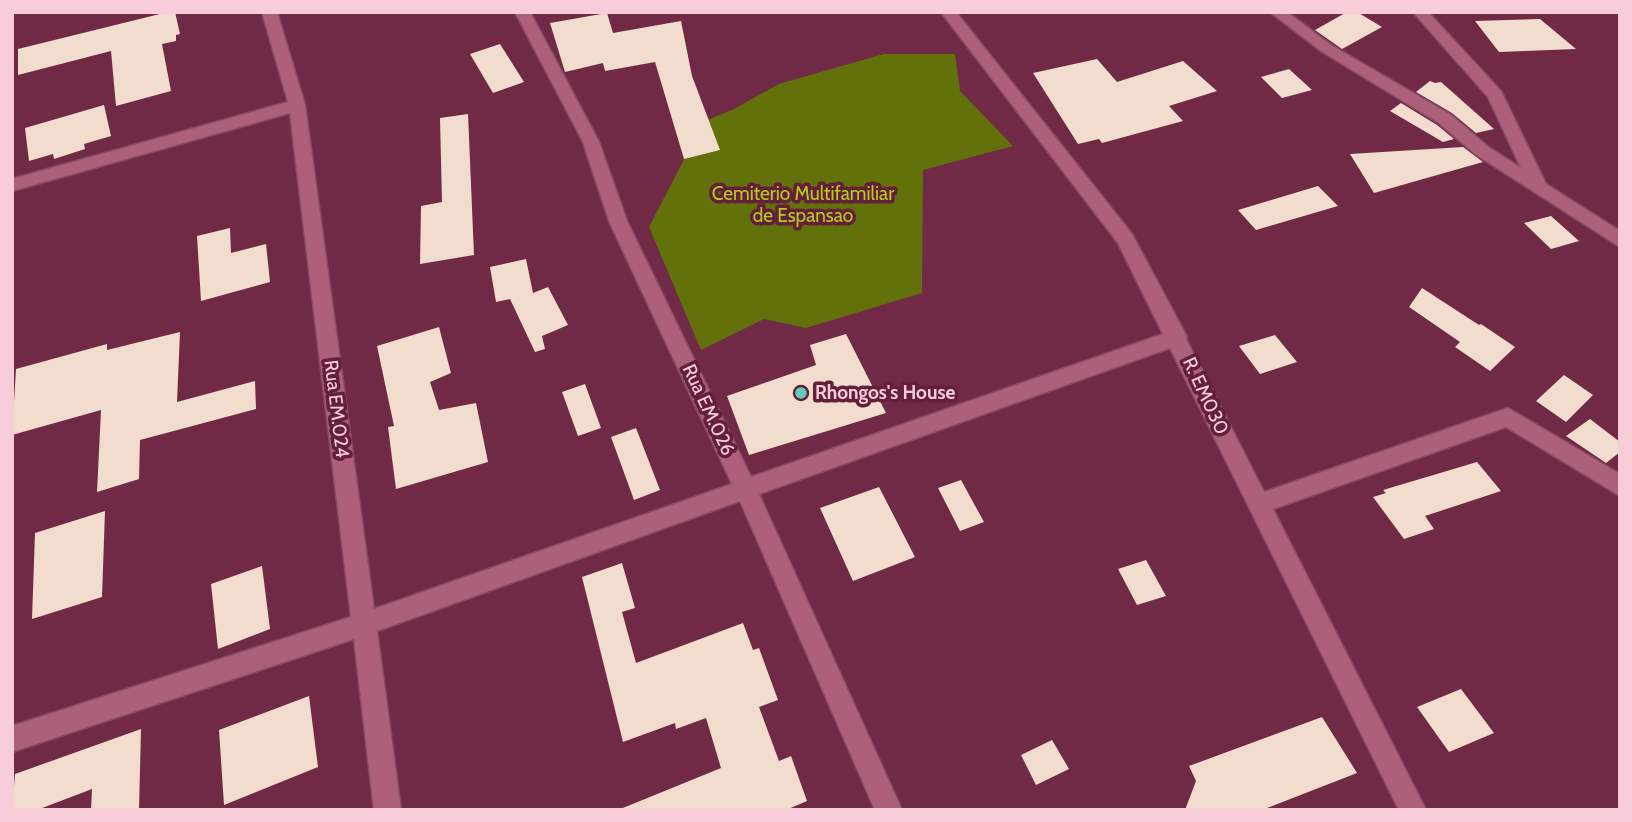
<!DOCTYPE html>
<html>
<head>
<meta charset="utf-8">
<style>
  body { margin:0 }
  #map { position:relative; width:1632px; height:822px; overflow:hidden; background:#702a46; font-family:Cabin,sans-serif }
  canvas { display:block }
  .frame { position:absolute; inset:0; border:14px solid #f8ccd9; pointer-events:none }
</style>
</head>
<body>
<div id="map">
<canvas width="1632" height="822"></canvas>
<div class="frame"></div>
</div>
<script>
const context = document.querySelector('canvas').getContext('2d');
context.lineJoin = 'round';
function fillPath(path, color) {
  context.fillStyle = color;
  context.fill(path, 'evenodd');
}
function toPath(rows) {
  const path = new Path2D();
  for (const r of rows) {
    path.moveTo(r[0], r[1]);
    for (let i = 2; i < r.length; i += 2) path.lineTo(r[i], r[i + 1]);
  }
  return path;
}
function strokePath(path, color, width, dash) {
  context.strokeStyle = color;
  context.lineWidth = width;
  context.lineCap = dash ? 'butt' : 'round';
  context.setLineDash(dash || []);
  context.stroke(path);
}
function write(font, color, halo, rows, align = 'center') {
  context.font = font + ' Cabin,sans-serif';
  context.lineWidth = 7;
  context.setLineDash([]);
  context.textBaseline = 'middle';
  context.strokeStyle = halo;
  context.fillStyle = color;
  for (const [text, x, y, turn = 0] of rows) {
    context.save();
    context.translate(x, y);
    context.rotate((+turn || 0) * Math.PI / 180);
    context.textAlign = isNaN(turn) ? turn : align;
    if (halo) context.strokeText(text, 0, 0);
    context.fillText(text, 0, 0);
    context.restore();
  }
}
const green = toPath([
  [884,54,955,54,960,91,1013,146,923,170,922,293,806,328,764,319,701,350,649,227,704,121,732,110,779,84]
]);
const building = toPath([
  [168,12,175,12,180,34,176,35,176,41,162,44,171,91,116,106,111,51,18,75,18,49],
  [1347,12,1357,12,1382,27,1342,49,1315,30],
  [607,13,613,33,681,21,692,76,720,150,684,159,655,62,605,71,603,63,565,72,550,23],
  [1540,19,1576,49,1499,52,1475,21],
  [500,44,524,82,493,93,470,54],
  [1097,59,1117,82,1183,61,1217,91,1169,106,1183,121,1102,143,1099,139,1078,144,1033,73],
  [1289,69,1312,90,1282,98,1261,77],
  [1430,81,1435,83,1441,82,1494,129,1476,133,1452,113,1416,92],
  [1401,103,1437,125,1454,139,1443,142,1390,111],
  [104,105,111,136,84,144,85,149,54,159,53,154,29,161,25,128],
  [468,114,474,255,420,264,421,206,442,202,440,118],
  [1463,147,1483,162,1374,193,1350,154],
  [1318,186,1338,206,1256,230,1238,210],
  [1551,216,1579,241,1551,249,1524,223],
  [230,228,231,253,266,244,270,282,201,301,197,236],
  [526,259,533,293,548,287,568,325,542,336,545,349,535,352,510,299,496,302,490,267],
  [1422,288,1479,325,1481,324,1515,347,1490,371,1455,347,1460,342,1409,307],
  [439,327,451,373,430,382,439,410,476,403,488,462,396,489,388,427,394,426,377,346],
  [180,332,177,402,255,381,256,409,140,440,139,479,97,492,101,410,12,435,16,369,107,344,107,350],
  [846,334,886,413,749,455,727,396,816,365,810,345],
  [1275,335,1297,362,1260,374,1239,346],
  [1564,375,1593,395,1566,422,1536,401],
  [585,384,601,428,578,436,562,392],
  [1590,419,1620,442,1620,452,1606,463,1566,436],
  [636,428,660,490,634,500,611,437],
  [1477,462,1501,491,1425,516,1434,529,1404,539,1373,497,1386,493,1383,490],
  [961,480,984,522,960,531,938,488],
  [879,487,915,557,853,581,820,508],
  [105,511,102,597,32,619,35,533],
  [1146,560,1166,596,1137,605,1118,569],
  [622,563,635,608,622,612,636,663,743,623,753,650,759,648,778,700,759,707,779,761,791,756,807,801,786,810,618,810,721,768,706,718,676,729,675,723,623,742,582,577],
  [262,566,270,629,218,649,211,584],
  [1461,689,1494,733,1449,752,1417,707],
  [309,696,318,767,224,805,219,730],
  [1322,717,1357,773,1262,810,1185,810,1196,781,1189,766],
  [141,729,139,810,91,810,92,789,37,810,12,810,15,774],
  [1052,740,1069,769,1036,785,1021,755]
]);
const minor = toPath([
  [262,12,277,12,305,105,374,609,732,484,609,221,583,142,515,12,530,12,599,142,627,221,751,477,1163,334,1118,243,941,12,956,12,1132,234,1187,337,1186,339,1264,492,1508,408,1620,474,1620,496,1506,427,1273,509,1426,810,1399,810,1170,348,759,494,902,810,875,810,740,501,377,631,401,810,374,810,354,639,12,752,12,726,351,617,290,113,12,191,12,179,288,102,262,12],
  [1270,12,1287,12,1331,45,1451,115,1487,146,1521,168,1488,97,1413,12,1428,12,1501,91,1546,184,1620,231,1620,247,1475,154,1439,123,1321,51,1270,12]
]);
const markers = [
  [801,393,7,"#5eceb8"]
];
const parkNames = [
  ["Cemiterio Multifamiliar",803,194],
  ["de Espansao",803,216]
];
const poiNames = [
  ["Rhongos's House",815,393]
];
const streetNames = [
  ["R. EM030",1205,396,65],
  ["Rua EM.024",336,409,83],
  ["Rua EM.026",708,410,65]
];
fillPath(green, '#627109');
fillPath(building, '#f1dccd');
strokePath(minor, '#874a63', 3);
fillPath(minor, '#ac607a');
for (const [x, y, r, color] of markers) {
  const dot = new Path2D();
  dot.arc(x, y, r, 0, 2 * Math.PI);
  context.fillStyle = color;
  context.fill(dot);
  strokePath(dot, '#641f3b', 2.5);
}
write('19px', '#b4cd1b', '#641f3b', parkNames);
write('bold 19px', '#f8ccd9', '#641f3b', poiNames, 'left');
write('19px', '#f8ccd9', '#641f3b', streetNames);
</script>
</body>
</html>
